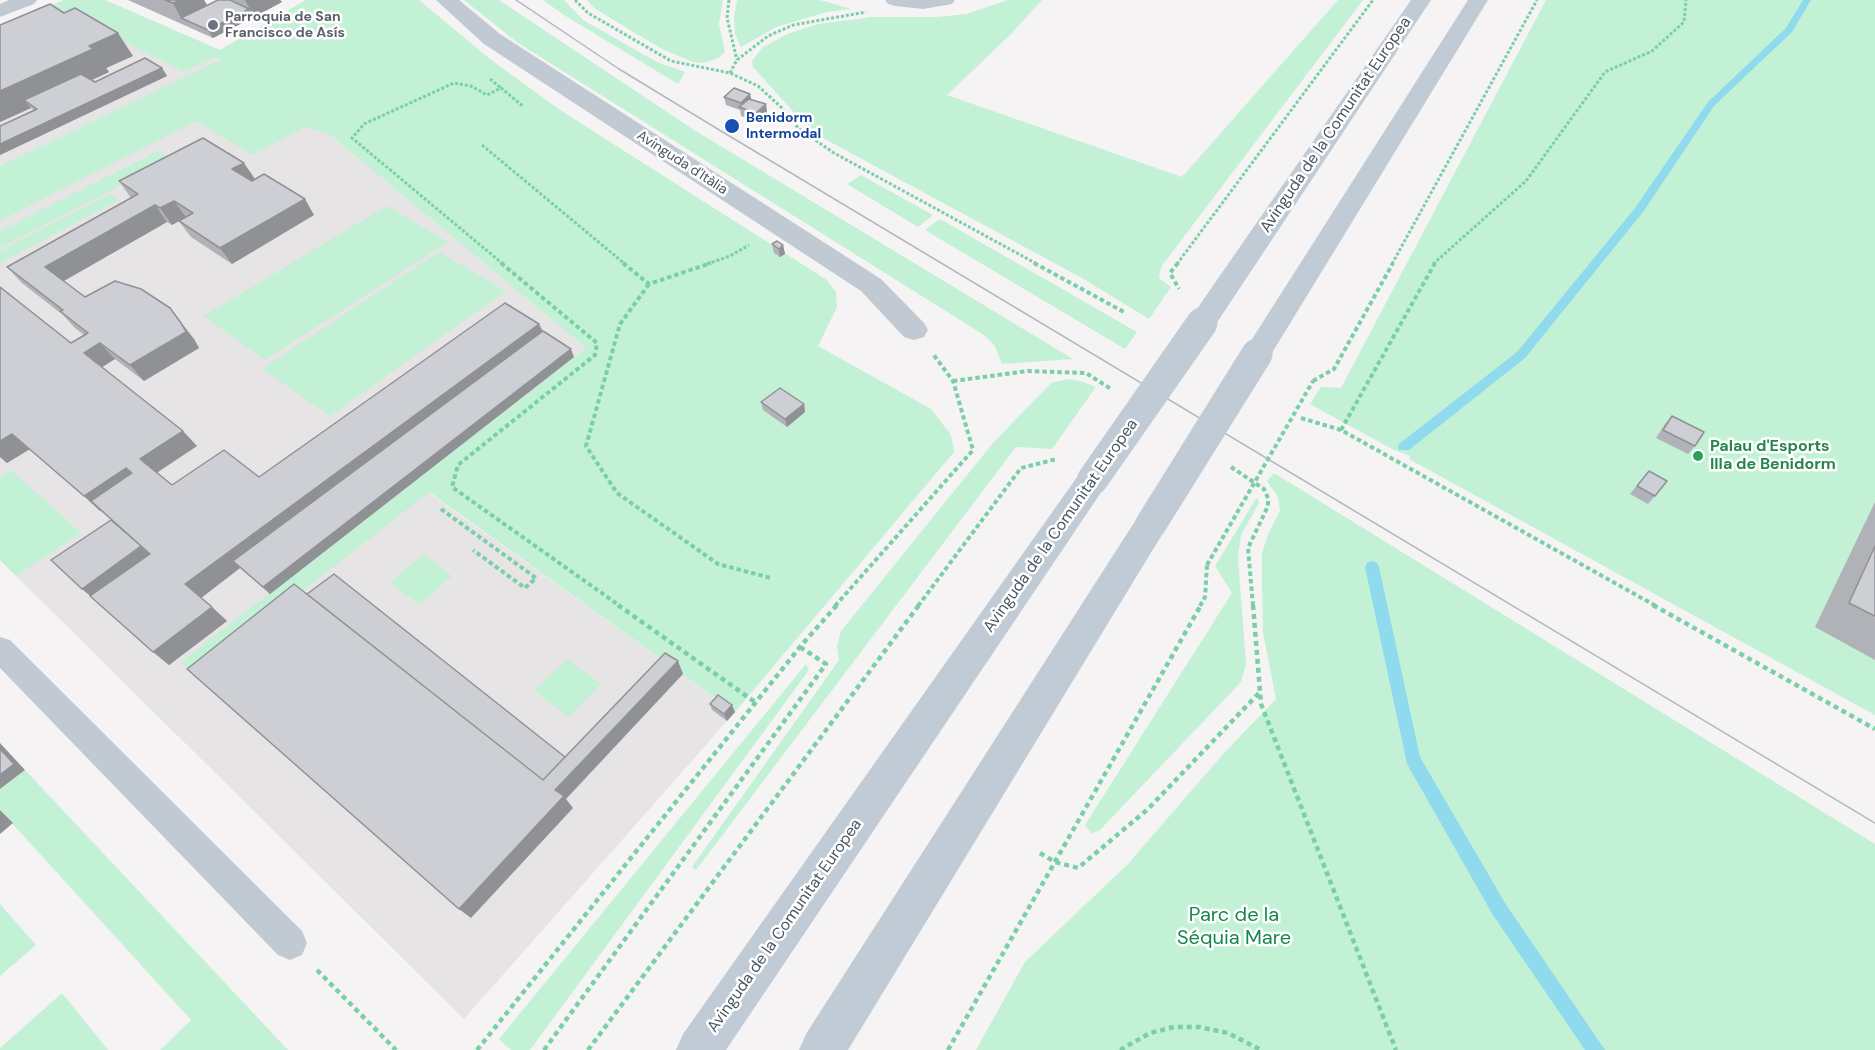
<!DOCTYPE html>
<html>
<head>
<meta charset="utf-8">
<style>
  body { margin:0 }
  canvas { display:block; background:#f5f3f3 }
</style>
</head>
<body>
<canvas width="1875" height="1050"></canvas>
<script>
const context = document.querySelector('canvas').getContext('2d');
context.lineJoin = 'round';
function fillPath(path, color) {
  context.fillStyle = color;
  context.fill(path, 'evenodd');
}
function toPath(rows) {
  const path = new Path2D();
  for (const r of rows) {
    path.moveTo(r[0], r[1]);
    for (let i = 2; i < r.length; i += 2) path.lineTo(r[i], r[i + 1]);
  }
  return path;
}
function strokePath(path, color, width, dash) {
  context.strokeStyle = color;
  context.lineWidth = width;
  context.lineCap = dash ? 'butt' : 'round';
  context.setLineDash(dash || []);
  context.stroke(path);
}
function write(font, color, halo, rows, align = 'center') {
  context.font = font + ' "DM Sans",sans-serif';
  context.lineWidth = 5;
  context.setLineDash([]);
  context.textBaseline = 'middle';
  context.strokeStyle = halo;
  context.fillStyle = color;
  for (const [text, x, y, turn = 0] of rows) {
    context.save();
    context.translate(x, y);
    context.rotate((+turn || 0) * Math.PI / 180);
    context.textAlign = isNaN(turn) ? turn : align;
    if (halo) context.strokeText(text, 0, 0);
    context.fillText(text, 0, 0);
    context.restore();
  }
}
const education = toPath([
  [64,0,105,0,220,50,306,0,329,134,586,348,415,483,735,712,464,1019,0,560,0,27]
]);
const green = toPath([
  [64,0,105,0,220,50,306,0,419,0,490,59,560,110,827,280,836,292,837,307,818,346,931,409,951,435,954,452,735,712,429,492,300,593,203,682,181,662,586,348,329,134,305,127,253,155,196,121,0,221,0,166,222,59,216,57,184,72,53,5],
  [464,0,499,0,694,130,1073,359,1002,364,995,346,984,335,518,43],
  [543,0,564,0,583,20,657,62,685,72,678,84,564,15],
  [587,0,723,0,719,24,725,52,718,58,704,63,693,62,664,50,635,33,594,8],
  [737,0,820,0,851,9,827,12,776,27,741,47,735,34,734,18],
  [1008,0,1042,0,1010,35,947,95,1182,177,1338,0,1363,0,1161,267,1159,278,1171,287,1149,319,1082,278,823,138,800,119,753,67,752,61,762,48,787,34,818,24,872,17,937,17,967,14],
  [1546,0,1875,0,1875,715,1409,459,1410,456,1392,449,1310,404,1321,387,1341,388],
  [158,151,171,159,0,248,0,231],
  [861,175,933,215,918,227,847,184],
  [110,194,119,200,0,263,0,251],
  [387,206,448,242,265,360,204,316],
  [940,219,1137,332,1125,349,925,230],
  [439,252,506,291,330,416,262,369],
  [1068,379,1080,381,1096,387,1052,449,1016,447,696,870,692,867,839,660,837,646,841,631,993,443,1051,383],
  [11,470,81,533,16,576,0,560,0,477],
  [1274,473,1875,844,1875,1050,976,1050,1025,962,1128,864,1224,753,1276,699,1263,633,1262,583,1262,553,1269,532,1280,511,1278,497,1267,481],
  [1257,497,1259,503,1241,535,1238,558,1246,664,1241,682,1099,831,1091,833,1085,825,1232,593,1215,566],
  [424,554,452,576,419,605,390,582],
  [567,659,601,684,568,717,534,690],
  [806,664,809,670,530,1050,511,1050,499,1039],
  [25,770,288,1050,160,1050,191,1020,0,810,0,789],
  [0,904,36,945,0,976],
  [62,993,108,1050,0,1050,0,1048]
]);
const stream = toPath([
  [1803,0,1811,0,1792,32,1714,106,1643,212,1525,358,1409,450,1399,450,1398,447,1399,444,1517,352,1635,208,1708,102,1786,28,1803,0],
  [1372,561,1377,563,1379,567,1420,757,1505,903,1605,1050,1585,1050,1493,915,1407,764,1365,567,1367,563,1372,561]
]);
const pathFar2 = toPath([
  [575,0,588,13,671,61,730,73,758,86,782,108,799,129,834,153,1037,264],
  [729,0,727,18,737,60],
  [730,73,737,60,768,36,793,25,866,12],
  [490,79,501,88],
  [482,145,625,264],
  [503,264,352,138,364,124,454,83,471,86,487,95,501,88,524,107],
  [707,264,730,256,749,245],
  [1177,264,1373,0],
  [1392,264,1537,0],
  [1433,264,1526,181,1605,72,1652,51,1684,22,1686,0]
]);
const pathFar1 = toPath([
  [501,263,597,343,595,355,458,465,452,487,620,606],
  [623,263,649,284,711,263],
  [1034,263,1124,312],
  [1178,263,1170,273,1179,289],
  [649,284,620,324,586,446,617,493,718,564,771,578],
  [953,381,1028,371,1086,373,1111,389],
  [1313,381,1334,369,1393,263],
  [1301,418,1341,430,1656,606],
  [1341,430,1435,263],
  [1231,467,1264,489,1268,498,1268,506,1248,548,1253,606],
  [441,509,536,578,525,588,473,550],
  [835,606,973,450,953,381,933,354],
  [918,606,1021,468,1057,459],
  [1200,606,1205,597,1207,565]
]);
const path = toPath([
  [618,605,755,702],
  [1253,605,1261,704,1396,1050],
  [1653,605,1875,729],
  [1040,853,1055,862,1078,868,1148,809,1260,692],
  [317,970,396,1050],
  [477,1050,800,647,837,605],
  [544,1050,826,664,800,647],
  [588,1050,919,605],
  [948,1050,1201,605],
  [1120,1050,1150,1033,1174,1027,1199,1027,1228,1033,1261,1050]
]);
const service = toPath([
  [0,637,10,640,302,931,307,943,302,955,290,960,278,955,0,668,0,637]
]);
const minor = toPath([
  [9,0,37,0,34,4,0,17,0,4,9,0],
  [436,0,459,0,500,34,881,279,924,323,928,330,924,337,914,340,904,337,861,291,484,44,436,0],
  [885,0,955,0,952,4,923,9,895,6,888,4,885,0]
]);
const secondary = toPath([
  [1411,0,1431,0,1212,330,1202,333,1192,330,1188,323,1192,316,1411,0],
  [1468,0,1488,0,1267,361,1257,364,1247,361,1243,354,1247,347,1468,0],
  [1093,467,1104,470,1109,479,1104,488,726,1050,676,1050,683,1034,1082,470,1093,467],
  [1151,511,1163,515,1167,524,1163,533,848,1050,799,1050,806,1034,1139,515,1151,511]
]);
const tram = toPath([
  [516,0,619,69,721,131,1875,823]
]);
const pathBridge = toPath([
  [1207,565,1313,381]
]);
const secondaryBridge = toPath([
  [1093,479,1202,323],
  [1151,524,1257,354]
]);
const wall = toPath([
  [128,0,204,0,207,5,217,1,215,0,280,0,282,2,213,38],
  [0,25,133,56,106,68,109,72,92,80,95,82,162,68,167,76,0,155,0,126,34,110,31,108,0,122],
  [724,97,751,99,766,104,767,113,757,121,741,116,740,110,726,105],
  [255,179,251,181,314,215,232,264,191,237,179,221,186,217,172,225,167,222,64,281,85,297,194,339,199,348,144,381,115,359,102,367,197,446,157,472,172,485,259,477,539,324,543,331,574,357,270,594,240,568,201,598,227,621,169,665,82,589,111,520,30,449,7,463,0,457,0,287,71,343,84,335,75,328,63,315,22,283,7,267,131,198,119,181],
  [772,244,783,245,785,254,780,257,774,253],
  [761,402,804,404,805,412,787,427,763,410],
  [1672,416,1695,446,1688,454,1656,438,1665,424],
  [1649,471,1655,496,1648,504,1630,494],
  [1875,502,1875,660,1815,627],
  [710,704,735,712,727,721,712,710]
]);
const shadedWall = toPath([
  [180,0,204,0,212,13,181,18,173,3],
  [245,0,280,0,282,2,254,17],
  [249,9,254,17,213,38,208,30],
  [118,33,133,56,106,68,109,72,34,107,24,100,31,108,0,122,0,91,89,46],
  [162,68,167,76,0,155,0,144],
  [750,94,752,102,742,108,741,103],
  [766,104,767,113,757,121,756,113],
  [244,163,255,179,243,186,232,169],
  [305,199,314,215,232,264,220,248],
  [174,201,186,217,172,225,160,208],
  [155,205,167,222,60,283,45,267],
  [783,245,785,254,780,257,779,249],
  [170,308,194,339,199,348,144,381,130,365],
  [539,324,546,340,233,561,240,568,201,598,185,584],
  [100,343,115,359,99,369,84,353],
  [571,349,574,357,270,594,263,587],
  [804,404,805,412,787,427,785,419],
  [183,431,197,446,155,474,140,459],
  [12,434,30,449,7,463,0,457,0,441],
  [126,468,141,483,100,511,84,496],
  [141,546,150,554,91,596,82,589],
  [212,607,227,621,169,665,153,652],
  [678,661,683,674,566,799,573,808,471,918,459,909,555,790],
  [732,705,735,712,727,721,724,714],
  [0,743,25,770,0,789],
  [0,810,13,823,0,834]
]);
const building = toPath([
  [165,0,180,0,173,3,165,0],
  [218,0,230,0,249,9,208,30,181,18,218,0],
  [50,4,64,13,75,8,118,33,89,46,93,49,0,91,0,25,50,4],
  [145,58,162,68,0,144,0,126,37,109,24,100,81,74,95,82,145,58],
  [734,88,750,94,741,103,724,97,734,88],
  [749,99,766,104,756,113,739,107,749,99],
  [203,138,244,163,232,169,252,181,264,174,305,199,220,248,179,221,193,213,174,201,160,208,155,205,45,267,85,297,115,281,141,289,170,308,181,323,186,332,130,365,100,343,84,353,183,431,140,459,172,485,224,450,259,477,505,303,539,324,185,584,212,607,153,652,90,596,150,554,91,501,132,473,126,468,84,496,12,434,0,441,0,287,71,343,88,333,60,311,63,310,7,267,138,194,119,181,203,138],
  [777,241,783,245,779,249,772,244,777,241],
  [543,331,571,349,263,587,233,561,543,331],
  [780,388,804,404,785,419,761,402,780,388],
  [1672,416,1704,432,1695,446,1663,430,1672,416],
  [1649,471,1667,481,1655,496,1637,486,1649,471],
  [111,520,141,546,82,589,51,560,111,520],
  [1875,546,1875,616,1849,603,1875,546],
  [334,574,565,757,543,780,307,594,334,574],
  [294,584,543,780,665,653,678,661,555,790,564,796,459,909,187,669,294,584],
  [718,695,732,705,724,714,710,704,718,695],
  [0,749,14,764,0,775,0,749]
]);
const markers = [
  [213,25,6,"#6b7280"],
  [732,126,8,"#1a4fb4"],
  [1698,456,6,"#2e9e5b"]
];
const farWorshipnames = [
  ["Parroquia de San",225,17],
  ["Francisco de Asís",225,33]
];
const farTransitnames = [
  ["Benidorm",746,118],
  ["Intermodal",746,134]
];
const farStreetnames = [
  ["Avinguda d'Itàlia",682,163,33]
];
const streetNames = [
  ["Avinguda de la Comunitat Europea",1336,125,-56],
  ["Avinguda de la Comunitat Europea",1061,526,-55],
  ["Avinguda de la Comunitat Europea",785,926,-55]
];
const leisureNames = [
  ["Palau d'Esports",1710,447],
  ["Illa de Benidorm",1710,465]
];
const nearParknames = [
  ["Parc de la",1234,916],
  ["Séquia Mare",1234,939]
];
fillPath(education, '#e6e4e5');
fillPath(green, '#c3f1d5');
fillPath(stream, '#90daee');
strokePath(pathFar2, '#7ad0a6', 3, [3, 2]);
strokePath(pathFar1, '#7ad0a6', 4, [4.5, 3]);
strokePath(path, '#7ad0a6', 4.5, [5, 4]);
fillPath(service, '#c1cad2');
fillPath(minor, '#c1cad2');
fillPath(secondary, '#c1cbd6');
strokePath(tram, '#b5b8bd', 1.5);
strokePath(pathBridge, '#7ad0a6', 4, [4.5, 3]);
strokePath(secondaryBridge, '#c1cbd6', 31);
fillPath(wall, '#b0b2b7');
fillPath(shadedWall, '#909195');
fillPath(building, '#cdcfd5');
strokePath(building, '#909195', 1.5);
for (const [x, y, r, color] of markers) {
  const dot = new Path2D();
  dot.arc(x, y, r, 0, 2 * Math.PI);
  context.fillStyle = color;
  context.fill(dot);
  strokePath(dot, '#fff', 2);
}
write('bold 14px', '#5b616d', '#fff', farWorshipnames, 'left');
write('bold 14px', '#164399', '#fff', farTransitnames, 'left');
write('14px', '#4a5661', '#fff', farStreetnames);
write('16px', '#4a5661', '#fff', streetNames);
write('bold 16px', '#27864d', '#fff', leisureNames, 'left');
write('20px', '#17864f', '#fff', nearParknames);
</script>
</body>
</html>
